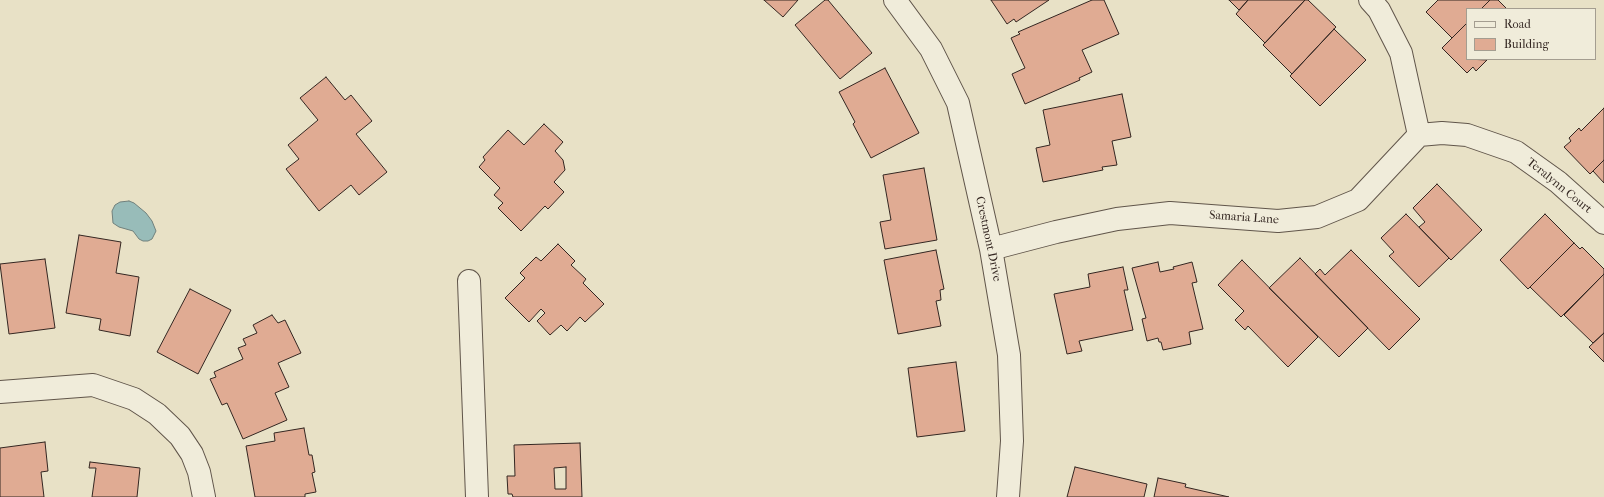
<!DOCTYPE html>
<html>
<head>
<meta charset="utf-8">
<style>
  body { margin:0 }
  #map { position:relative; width:1604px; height:497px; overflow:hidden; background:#e8e1c6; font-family:"IM FELL French Canon",serif }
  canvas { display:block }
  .legend { position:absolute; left:1466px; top:8px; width:130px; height:52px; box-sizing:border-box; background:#f0ecda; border:1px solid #a49d90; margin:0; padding:5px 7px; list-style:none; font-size:12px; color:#332621 }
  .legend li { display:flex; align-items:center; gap:8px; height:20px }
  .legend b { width:20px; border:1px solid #a49d90 }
</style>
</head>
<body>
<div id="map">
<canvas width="1604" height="497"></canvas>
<ul class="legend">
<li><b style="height:5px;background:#f0ecda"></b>Road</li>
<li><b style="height:11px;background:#e0ab93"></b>Building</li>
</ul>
</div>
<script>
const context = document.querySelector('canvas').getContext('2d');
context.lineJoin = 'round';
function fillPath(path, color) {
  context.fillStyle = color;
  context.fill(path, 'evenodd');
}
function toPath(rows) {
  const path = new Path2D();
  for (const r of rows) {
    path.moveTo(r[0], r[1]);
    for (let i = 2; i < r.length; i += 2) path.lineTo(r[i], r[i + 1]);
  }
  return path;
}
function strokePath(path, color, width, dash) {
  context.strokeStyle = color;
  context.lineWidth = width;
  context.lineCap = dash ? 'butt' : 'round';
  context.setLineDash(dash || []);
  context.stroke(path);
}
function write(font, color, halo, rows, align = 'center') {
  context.font = font + ' "IM FELL French Canon",serif';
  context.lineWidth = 3;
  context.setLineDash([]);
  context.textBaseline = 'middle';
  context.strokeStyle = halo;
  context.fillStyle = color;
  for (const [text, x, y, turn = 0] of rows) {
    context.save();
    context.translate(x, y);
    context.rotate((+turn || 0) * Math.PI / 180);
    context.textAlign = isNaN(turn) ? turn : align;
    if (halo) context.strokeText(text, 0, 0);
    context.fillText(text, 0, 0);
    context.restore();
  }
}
const water = toPath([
  [129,201,134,203,146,213,152,221,156,231,152,239,148,241,143,241,139,239,133,231,119,227,113,223,112,211,115,205,120,202,129,201]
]);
const building = toPath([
  [764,0,798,0,783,17,764,0],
  [825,0,828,0,872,53,840,79,795,25,825,0],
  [991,0,1049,0,1016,22,1014,19,1007,24,991,0],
  [1092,0,1104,0,1119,34,1082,50,1092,72,1079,78,1080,80,1025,104,1012,74,1025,68,1011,38,1020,34,1018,32,1092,0],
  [1229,0,1248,0,1239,10,1229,0],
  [1248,0,1305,0,1265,43,1236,14,1248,0],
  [1305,0,1308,0,1336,27,1292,74,1263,45,1305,0],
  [1438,0,1490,0,1481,9,1467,9,1467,23,1452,38,1426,12,1438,0],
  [1490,0,1498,0,1507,9,1481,9,1490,0],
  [1467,23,1467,59,1487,60,1476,71,1473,67,1467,73,1442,48,1467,23],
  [1334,29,1366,60,1320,106,1290,76,1334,29],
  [885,68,919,133,871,158,853,124,855,122,839,92,885,68],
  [326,77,345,100,351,95,372,121,356,134,387,172,359,195,351,185,319,211,286,169,299,159,288,145,318,120,300,98,326,77],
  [1122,94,1131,137,1112,141,1117,165,1102,167,1103,170,1043,182,1036,148,1050,145,1043,110,1122,94],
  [1604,108,1604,160,1590,174,1564,147,1571,141,1569,138,1579,128,1581,131,1604,108],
  [544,124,563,142,555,151,563,160,565,170,554,182,564,192,548,209,545,206,521,231,498,208,503,203,494,195,500,188,479,167,485,160,483,157,508,130,524,145,544,124],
  [1604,160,1604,183,1593,171,1604,160],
  [924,168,937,240,885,249,880,222,891,220,883,175,924,168],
  [1437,184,1482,230,1451,260,1419,227,1425,222,1413,208,1437,184],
  [1406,214,1449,258,1419,287,1389,256,1394,252,1381,238,1406,214],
  [1545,214,1574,243,1528,289,1500,260,1545,214],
  [79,235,121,242,116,273,139,277,130,336,99,330,101,319,66,313,79,235],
  [1574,243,1580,249,1582,247,1604,269,1604,274,1561,317,1530,287,1574,243],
  [558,244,575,261,571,265,586,279,583,283,604,304,585,322,580,317,567,331,561,325,550,335,537,321,545,313,541,309,529,322,505,298,525,278,520,273,536,257,541,261,558,244],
  [936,250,944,289,940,290,941,300,936,301,941,326,898,334,884,260,936,250],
  [1351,250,1420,319,1389,350,1315,274,1320,269,1325,275,1351,250],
  [1300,258,1368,328,1339,357,1269,288,1300,258],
  [45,259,55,328,9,334,0,264,45,259],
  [1242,260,1318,337,1288,367,1248,326,1245,330,1235,320,1244,311,1218,285,1242,260],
  [1158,262,1160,272,1174,269,1173,267,1192,262,1197,282,1192,283,1203,329,1189,332,1191,344,1163,350,1161,342,1159,342,1158,338,1147,341,1142,319,1146,318,1132,268,1158,262],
  [1123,267,1128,290,1124,290,1133,330,1079,341,1082,351,1067,354,1054,294,1090,287,1088,274,1123,267],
  [1604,274,1604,333,1593,343,1564,315,1604,274],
  [190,289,231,310,198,374,157,352,190,289],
  [272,315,278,323,285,320,301,353,278,363,289,387,275,393,287,420,243,439,227,403,222,405,210,379,216,377,214,372,243,359,238,348,246,345,243,339,257,333,253,325,272,315],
  [1604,333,1604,362,1589,347,1604,333],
  [956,362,965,431,917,437,908,368,956,362],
  [304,428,309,455,312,455,315,472,312,473,316,492,305,494,305,497,255,497,246,446,275,441,274,433,304,428],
  [45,442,48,471,41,472,44,497,0,497,0,448,45,442],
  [580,443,582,497,513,497,512,494,508,494,507,476,515,476,514,445,580,443],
  [566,467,566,489,555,489,554,468,566,467],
  [90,462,140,468,137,497,92,497,96,468,89,468,90,462],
  [1075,467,1147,484,1144,497,1067,497,1075,467],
  [1158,478,1186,484,1185,487,1229,497,1154,497,1158,478]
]);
const minor = toPath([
  [895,0,931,49,958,103,991,249,1009,355,1012,441,1008,497],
  [1370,0,1379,10,1401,53,1419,135],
  [1419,135,1442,133,1467,135,1516,152,1558,182,1604,223],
  [991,249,1056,232,1117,219,1170,213,1278,221,1317,217,1358,200,1419,135],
  [469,281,477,497],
  [0,392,93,385,134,399,157,414,180,436,192,454,199,472,204,497]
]);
const streetNames = [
  ["Teralynn Court",1559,186,39],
  ["Samaria Lane",1244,218,4],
  ["Crestmont Drive",988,239,78]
];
fillPath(water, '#98bcb9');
strokePath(water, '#70807c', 1);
fillPath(building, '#e0ab93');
strokePath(building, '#332621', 1);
strokePath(minor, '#60554a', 24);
strokePath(minor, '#f0ecda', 22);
write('12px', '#332621', '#f0ecda', streetNames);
</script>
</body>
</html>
